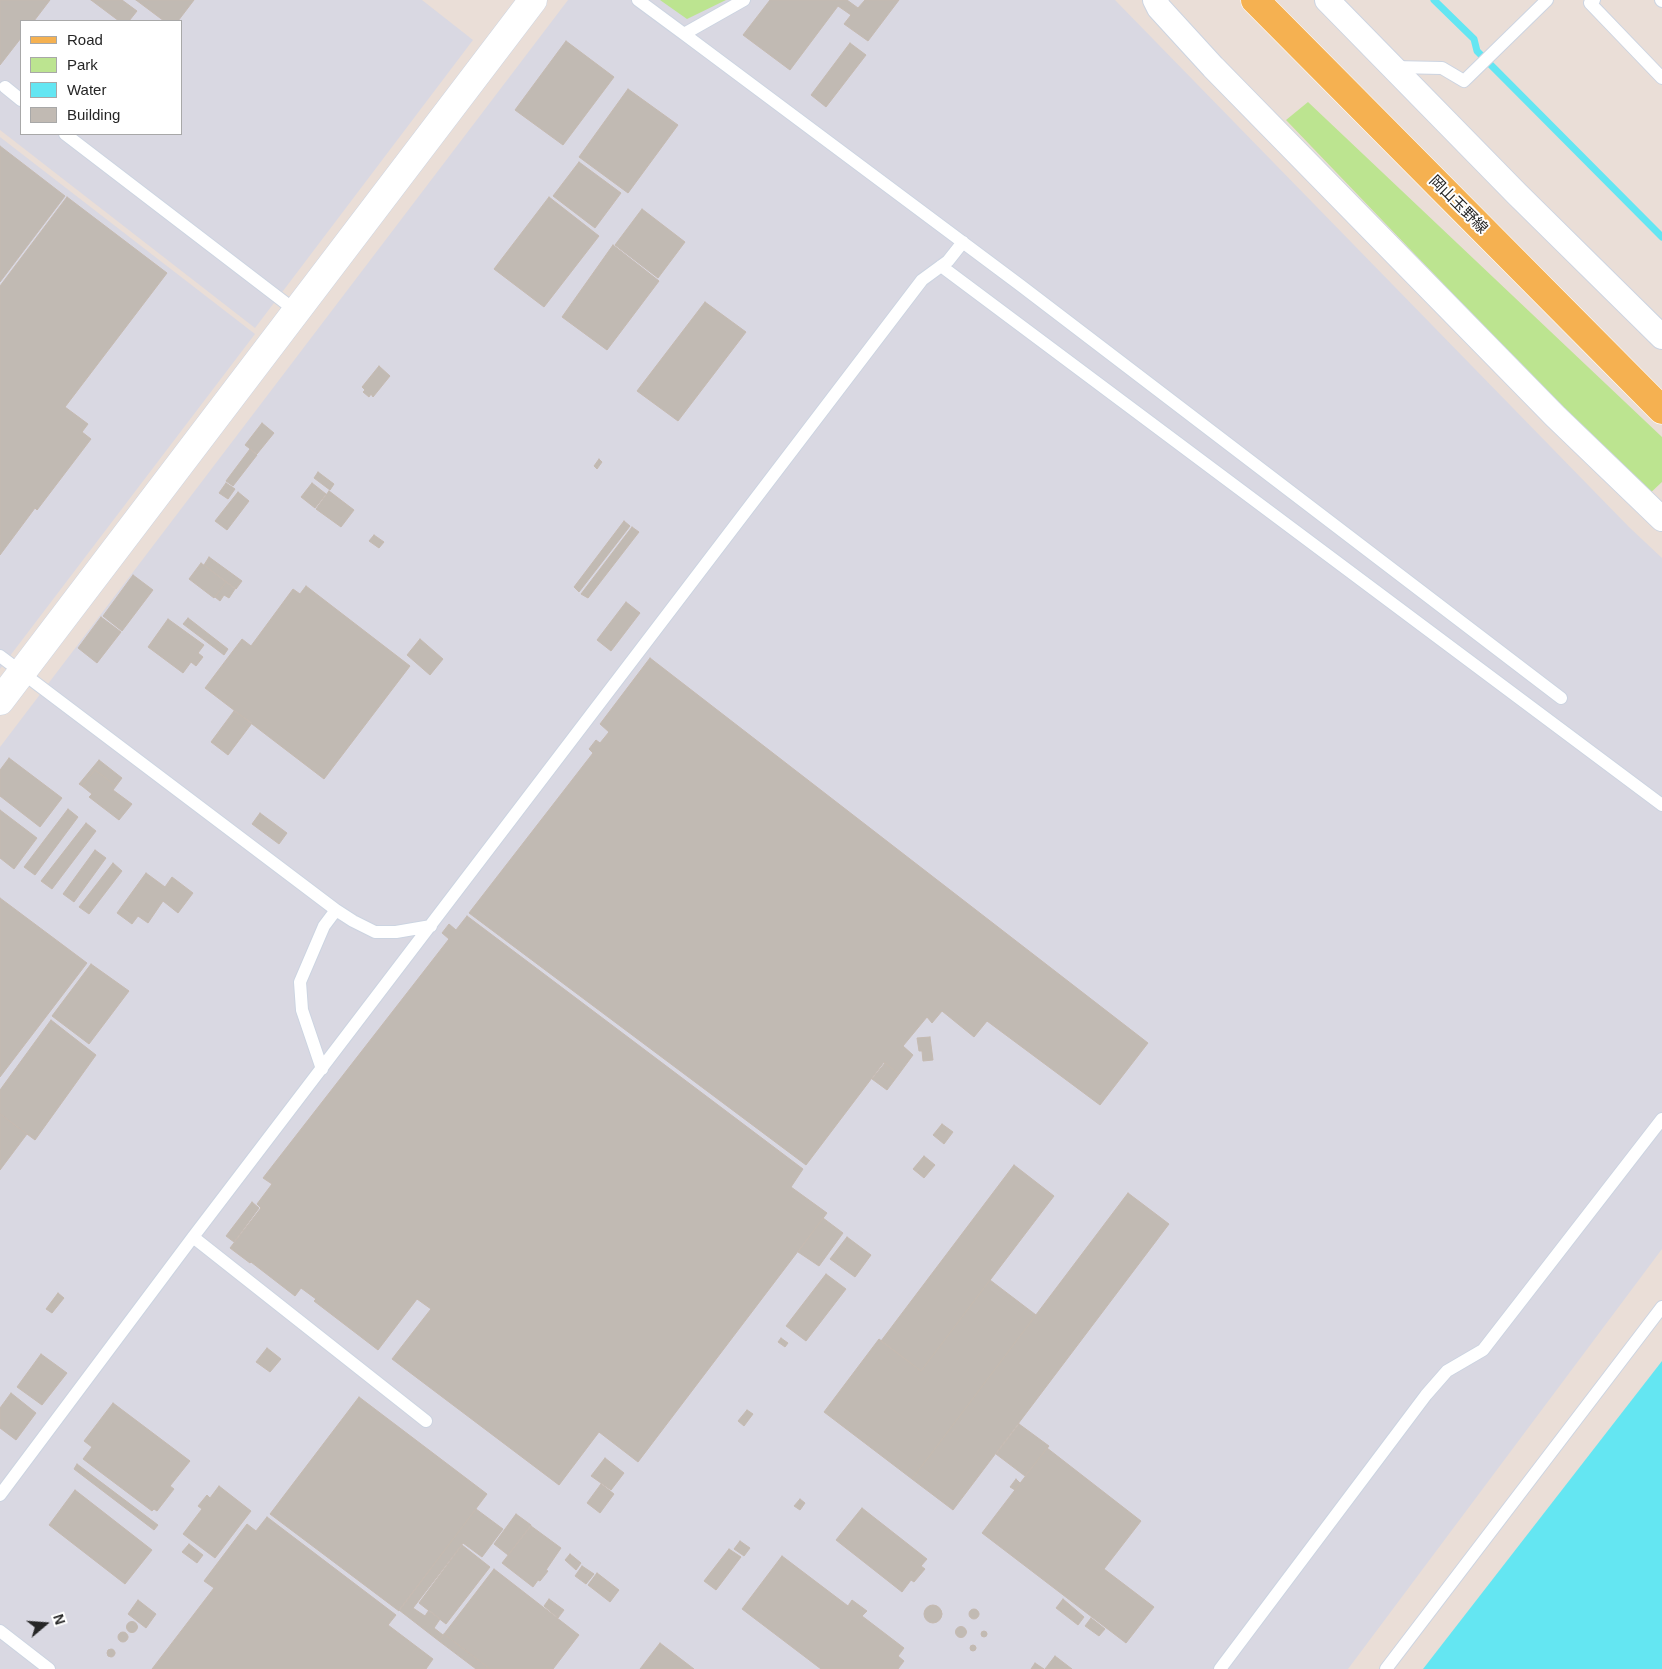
<!DOCTYPE html>
<html>
<head>
<meta charset="utf-8">
<style>
  body { margin:0 }
  #map { position:relative; width:1662px; height:1669px; overflow:hidden; background:#eaded7; font-family:Helvetica,sans-serif }
  canvas { display:block }
  .legend { position:absolute; left:20px; top:20px; width:162px; height:115px; box-sizing:border-box; background:#fff; border:1px solid #a8a8a8; margin:0; padding:6px 9px; list-style:none; font-size:15px; color:#262626 }
  .legend li { display:flex; align-items:center; gap:10px; height:25px }
  .legend b { width:25px; border:1px solid #a8a8a8 }
  .north { position:absolute; left:20px; top:1599px; width:50px; height:50px; -webkit-text-stroke:4px #fff; paint-order:stroke; rotate:72deg; font-size:14px; font-weight:700; line-height:20px; text-align:center; color:#262626 }
  .north::after { content:''; display:block; margin:auto; width:18px; height:22px; background:#262626; clip-path:polygon(50% 0,100% 100%,50% 72%,0 100%) }
</style>
</head>
<body>
<div id="map">
<canvas width="1662" height="1669"></canvas>
<ul class="legend">
<li><b style="height:6px;background:#f5b151"></b>Road</li>
<li><b style="height:14px;background:#bce490"></b>Park</li>
<li><b style="height:14px;background:#64e6f2"></b>Water</li>
<li><b style="height:14px;background:#c1bab3"></b>Building</li>
</ul>
<div class="north">N</div>
</div>
<script>
const context = document.querySelector('canvas').getContext('2d');
context.lineJoin = 'round';
function fillPath(path, color) {
  context.fillStyle = color;
  context.fill(path, 'evenodd');
}
function toPath(rows) {
  const path = new Path2D();
  for (const r of rows) {
    if (r.length === 3) {
      path.moveTo(r[0] + r[2], r[1]);
      path.arc(r[0], r[1], r[2], 0, 2 * Math.PI);
      continue;
    }
    path.moveTo(r[0], r[1]);
    for (let i = 2; i < r.length; i += 2) path.lineTo(r[i], r[i + 1]);
  }
  return path;
}
function strokePath(path, color, width, dash) {
  context.strokeStyle = color;
  context.lineWidth = width;
  context.lineCap = dash ? 'butt' : 'round';
  context.setLineDash(dash || []);
  context.stroke(path);
}
function write(font, color, halo, rows, align = 'center') {
  context.font = font + ' Helvetica,"Noto Sans JP",sans-serif';
  context.lineWidth = 4;
  context.setLineDash([]);
  context.textBaseline = 'middle';
  context.strokeStyle = halo;
  context.fillStyle = color;
  for (const [text, x, y, turn = 0] of rows) {
    context.save();
    context.translate(x, y);
    context.rotate((+turn || 0) * Math.PI / 180);
    context.textAlign = isNaN(turn) ? turn : align;
    if (halo) context.strokeText(text, 0, 0);
    context.fillText(text, 0, 0);
    context.restore();
  }
}
const industrial = toPath([
  [0,0,422,0,473,40,255,328,0,130],
  [21,21,181,21,181,134,21,134],
  [568,0,1115,0,1629,527,1662,558,1662,1249,1348,1669,0,1669,0,747],
  [0,137,255,334,0,669]
]);
const green = toPath([
  [660,0,726,0,687,19],
  [1308,102,1662,437,1662,482,1647,496,1286,120]
]);
const water = toPath([
  [1662,1361,1662,1669,1423,1669]
]);
const stream = toPath([
  [1434,0,1474,39,1477,51,1662,237]
]);
const building = toPath([
  [0,0,50,0,34,21,21,21,21,38,0,65,0,0],
  [91,0,122,0,137,11,129,21,119,21,91,0],
  [136,0,194,0,178,21,164,21,136,0],
  [770,0,847,0,858,8,865,0,899,0,868,41,844,24,851,15,838,6,790,70,743,35,770,0],
  [566,41,614,77,563,145,515,110,566,41],
  [850,43,866,55,826,107,811,95,850,43],
  [628,89,678,125,628,193,579,157,628,89],
  [0,146,65,196,0,282,0,146],
  [579,162,621,193,595,228,553,196,579,162],
  [67,197,167,273,65,407,88,424,82,432,91,439,37,510,35,508,0,555,0,286,67,197],
  [549,197,599,236,544,307,494,269,549,197],
  [642,209,685,242,658,278,615,245,642,209],
  [613,245,659,281,607,350,562,317,613,245],
  [705,302,746,332,678,421,637,391,705,302],
  [379,366,390,376,373,397,371,394,369,397,363,392,365,390,362,387,379,366],
  [262,423,274,433,257,454,245,445,262,423],
  [250,449,257,455,233,486,226,481,250,449],
  [599,459,602,462,597,469,594,466,599,459],
  [318,472,334,484,330,490,314,478,318,472],
  [226,483,235,489,228,499,219,493,226,483],
  [312,483,326,494,315,508,301,497,312,483],
  [329,491,354,510,341,527,316,509,329,491],
  [238,492,249,501,227,530,215,521,238,492],
  [624,521,630,526,579,592,574,587,624,521],
  [632,527,639,532,588,598,581,594,632,527],
  [374,535,384,542,379,548,369,541,374,535],
  [209,557,242,581,236,589,204,565,209,557],
  [201,563,226,582,214,598,189,579,201,563],
  [133,575,153,590,122,631,103,616,133,575],
  [226,582,235,589,229,598,224,595,220,601,215,597,226,582],
  [306,586,410,666,324,779,205,688,242,639,251,646,293,589,300,594,306,586],
  [626,602,640,613,611,651,597,640,626,602],
  [101,617,121,632,97,663,78,648,101,617],
  [188,618,228,649,224,655,183,624,188,618],
  [168,619,204,645,198,653,203,657,196,666,191,662,183,673,148,647,168,619],
  [420,639,443,659,430,675,407,655,420,639],
  [650,658,1148,1043,1100,1105,987,1021,974,1037,942,1011,932,1023,927,1017,903,1046,913,1055,899,1074,884,1062,806,1165,469,913,593,753,589,749,596,740,600,743,609,732,600,724,650,658],
  [234,711,252,723,228,755,211,742,234,711],
  [9,758,62,798,40,827,0,796,0,770,9,758],
  [99,760,122,778,116,786,95,770,82,786,79,784,99,760],
  [95,770,116,786,113,790,132,804,119,820,89,797,92,794,82,786,95,770],
  [68,809,78,817,35,875,24,867,68,809],
  [0,810,37,838,14,869,0,858,0,810],
  [260,813,287,833,279,844,252,824,260,813],
  [86,823,96,831,52,889,41,881,86,823],
  [95,850,106,858,74,902,63,894,95,850],
  [113,863,122,871,89,914,79,907,113,863],
  [146,873,165,887,172,877,193,893,178,913,163,901,148,923,138,916,132,924,117,913,146,873],
  [0,898,87,963,0,1077,0,898],
  [467,916,803,1169,791,1187,827,1213,638,1462,599,1432,559,1485,392,1359,431,1309,417,1299,378,1350,314,1301,316,1299,301,1288,295,1296,251,1262,250,1263,230,1248,261,1208,257,1204,272,1184,263,1178,449,939,442,933,449,924,456,930,467,916],
  [91,964,129,991,89,1044,52,1016,91,964],
  [51,1020,96,1055,35,1140,0,1114,0,1090,51,1020],
  [930,1037,933,1060,923,1061,922,1051,919,1051,917,1038,930,1037],
  [885,1063,899,1074,887,1090,872,1079,885,1063],
  [0,1114,27,1134,0,1170,0,1114],
  [942,1124,953,1132,944,1144,933,1135,942,1124],
  [924,1156,935,1165,924,1178,913,1169,924,1156],
  [1014,1165,1054,1196,921,1371,881,1341,1014,1165],
  [1128,1193,1169,1224,953,1510,912,1479,1128,1193],
  [252,1202,259,1208,234,1242,226,1236,252,1202],
  [823,1218,843,1233,819,1266,798,1252,823,1218],
  [847,1237,871,1255,855,1277,830,1259,847,1237],
  [826,1274,846,1289,806,1341,786,1326,826,1274],
  [990,1280,1036,1315,912,1479,824,1412,879,1339,921,1371,990,1280],
  [58,1293,64,1298,52,1313,46,1309,58,1293],
  [781,1338,788,1343,785,1347,778,1342,781,1338],
  [267,1348,281,1359,270,1372,256,1362,267,1348],
  [41,1354,67,1373,42,1405,17,1387,41,1354],
  [11,1393,36,1413,16,1440,0,1428,0,1408,11,1393],
  [359,1397,487,1494,399,1611,270,1514,359,1397],
  [113,1403,190,1461,170,1486,174,1489,157,1511,154,1509,152,1511,83,1459,92,1447,84,1441,113,1403],
  [747,1410,753,1414,744,1426,738,1421,747,1410],
  [1019,1424,1049,1446,1025,1476,996,1454,1019,1424],
  [1047,1448,1141,1521,1104,1569,1154,1607,1126,1643,982,1533,1047,1448],
  [605,1458,624,1473,611,1490,591,1476,605,1458],
  [77,1464,158,1525,154,1530,74,1469,77,1464],
  [1016,1479,1020,1483,1015,1490,1010,1487,1016,1479],
  [601,1484,614,1494,600,1513,587,1503,601,1484],
  [219,1486,251,1511,215,1558,183,1534,202,1509,198,1506,207,1495,210,1498,219,1486],
  [75,1490,152,1550,125,1584,49,1525,75,1490],
  [800,1499,805,1503,800,1510,794,1506,800,1499],
  [862,1508,927,1559,921,1566,925,1569,914,1582,911,1580,902,1592,836,1540,862,1508],
  [476,1509,503,1529,482,1557,463,1543,413,1608,425,1616,429,1610,440,1619,434,1628,443,1635,439,1641,399,1610,476,1509],
  [516,1514,531,1525,508,1555,494,1544,516,1514],
  [267,1517,396,1615,388,1625,433,1659,426,1669,152,1669,214,1588,204,1581,247,1524,256,1531,267,1517],
  [531,1526,561,1548,546,1570,548,1571,540,1581,538,1580,533,1587,502,1563,531,1526],
  [740,1541,750,1548,744,1556,734,1549,740,1541],
  [189,1544,203,1555,197,1563,182,1552,189,1544],
  [462,1545,490,1567,446,1624,419,1603,462,1545],
  [729,1549,741,1557,716,1590,704,1581,729,1549],
  [570,1554,581,1563,576,1570,565,1560,570,1554],
  [782,1556,848,1606,852,1600,867,1611,862,1616,904,1648,898,1656,904,1661,898,1669,821,1669,742,1609,782,1556],
  [582,1566,594,1574,586,1584,575,1576,582,1566],
  [494,1569,579,1635,553,1669,490,1669,444,1634,494,1569],
  [597,1573,619,1590,610,1602,588,1585,597,1573],
  [549,1599,564,1610,558,1618,544,1606,549,1599],
  [1063,1599,1084,1617,1078,1625,1056,1608,1063,1599],
  [138,1600,156,1614,146,1628,128,1614,138,1600],
  [933,1614,9],
  [974,1614,5],
  [1091,1618,1105,1629,1099,1636,1085,1626,1091,1618],
  [132,1627,5.5],
  [961,1632,5.5],
  [984,1634,3],
  [123,1637,5],
  [444,1634,490,1669,476,1669,439,1641,444,1634],
  [660,1643,694,1669,640,1669,660,1643],
  [973,1648,3],
  [111,1653,4],
  [1055,1656,1072,1669,1045,1669,1055,1656],
  [1035,1663,1044,1669,1031,1669,1035,1663]
]);
const service = toPath([
  [638,0,684,34,744,0],
  [1594,0,1590,3,1662,78],
  [1661,0,1662,1],
  [684,34,1020,285,1561,698],
  [1393,67,1442,68,1464,81,1547,0],
  [5,87,21,100],
  [65,134,296,311],
  [941,266,1662,805],
  [0,656,336,910,353,921,375,932,396,932,431,926],
  [322,1069,302,1010,300,982,324,926,336,910],
  [193,1237,426,1421],
  [0,1495,193,1237,922,280,948,261,963,242],
  [0,1631,49,1669],
  [1220,1669,1426,1395,1447,1371,1483,1350,1662,1119],
  [1386,1669,1662,1307]
]);
const minor = toPath([
  [1155,0,1159,8,1213,67,1555,416,1662,519],
  [1327,0,1517,194,1662,337]
]);
const tertiary = toPath([
  [0,701,533,0]
]);
const primary = toPath([
  [1255,0,1662,410]
]);
const streetNames = [
  ["岡山玉野線",1458,205,45]
];
fillPath(industrial, '#d9d8e2');
fillPath(green, '#bce490');
fillPath(water, '#64e6f2');
strokePath(stream, '#64e6f2', 7);
fillPath(building, '#c1bab3');
strokePath(building, '#c5bab1', 1);
strokePath(service, '#ccd4e1', 14);
strokePath(minor, '#ccd4e1', 26);
strokePath(tertiary, '#ccd4e1', 29);
strokePath(primary, '#fff', 29);
strokePath(service, '#fff', 12);
strokePath(minor, '#fff', 24);
strokePath(tertiary, '#fff', 28);
strokePath(primary, '#f5b151', 28);
write('15px', '#262626', '#fff', streetNames);
</script>
</body>
</html>
